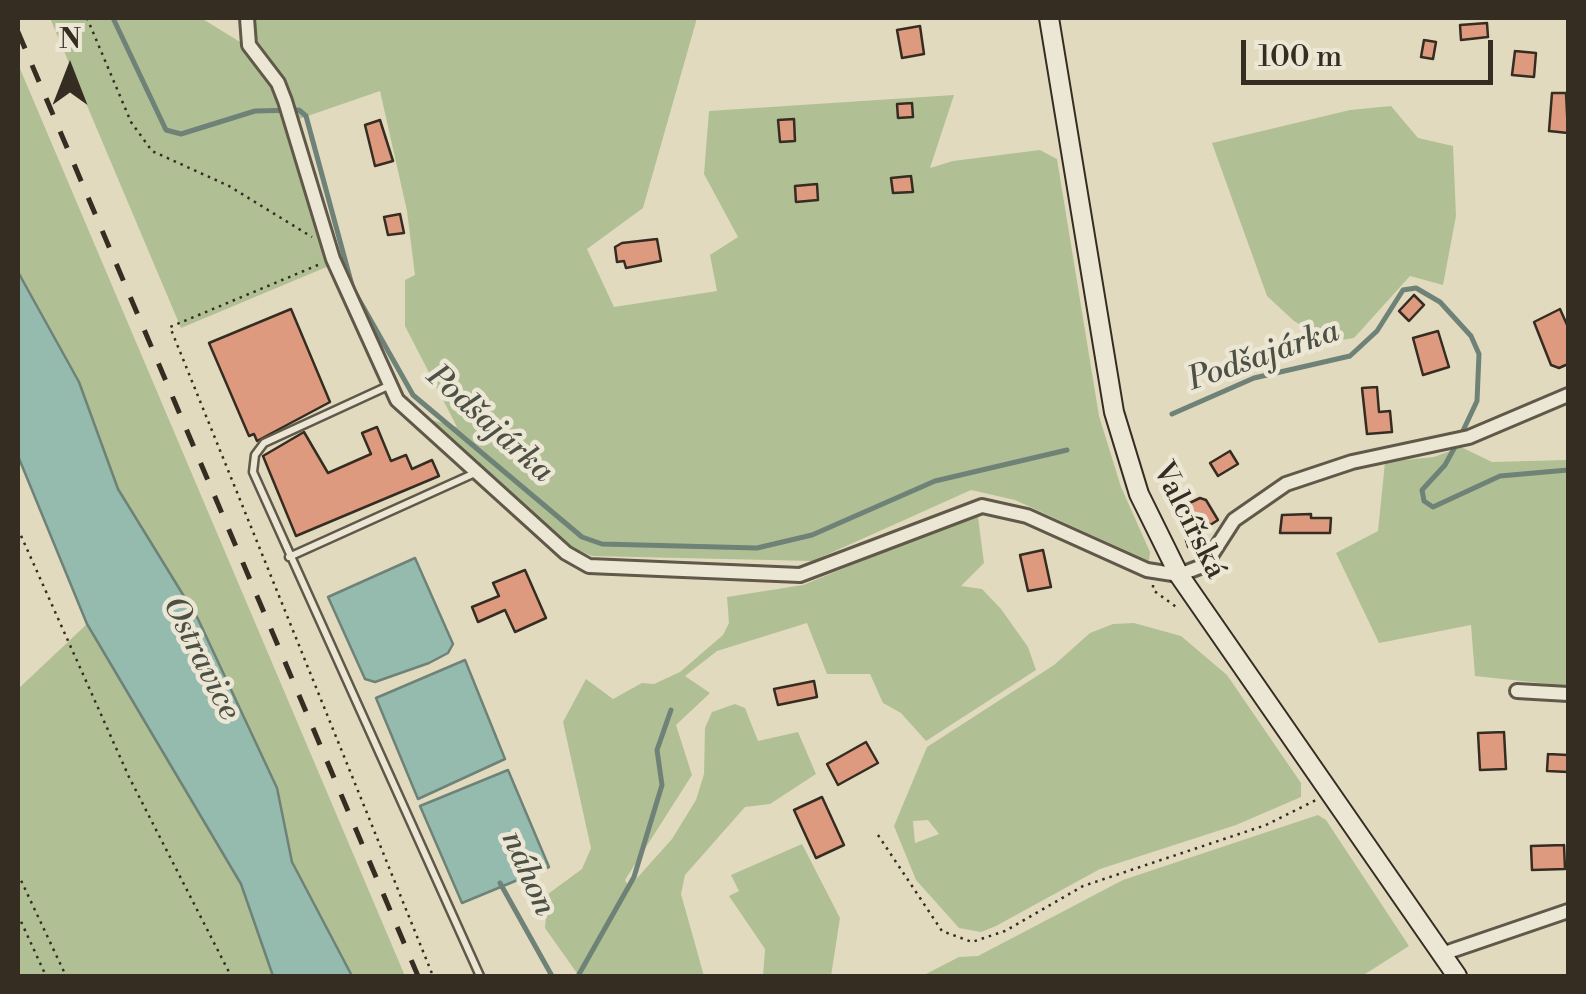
<!DOCTYPE html>
<html>
<head>
<meta charset="utf-8">
<style>
  body { margin:0 }
  #map { position:relative; width:1586px; height:994px; overflow:hidden; background:#e2dabf; font-family:"Libre Bodoni",serif }
  canvas { display:block }
  .frame { position:absolute; inset:0; border:20px solid #352c22; pointer-events:none }
  .north { position:absolute; left:20px; top:20px; width:100px; height:100px; -webkit-text-stroke:8px #ece7d5; paint-order:stroke; rotate:0deg; font-size:28px; font-weight:700; line-height:40px; text-align:center; color:#352c22 }
  .north::after { content:''; display:block; margin:auto; width:35px; height:45px; background:#352c22; clip-path:polygon(50% 0,100% 100%,50% 72%,0 100%) }
  .scale { position:absolute; left:1241px; top:40px; width:252px; height:45px; box-sizing:border-box; border:5px solid #352c22; border-top:0; padding-left:12px; font-size:30px; line-height:35px; white-space:nowrap; color:#352c22; -webkit-text-stroke:8px #ece7d5; paint-order:stroke }
</style>
</head>
<body>
<div id="map">
<canvas width="1586" height="994"></canvas>
<div class="frame"></div>
<div class="north">N</div>
<div class="scale">100 m</div>
</div>
<script>
const context = document.querySelector('canvas').getContext('2d');
context.lineJoin = 'round';
function fillPath(path, color) {
  context.fillStyle = color;
  context.fill(path, 'evenodd');
}
function toPath(rows) {
  const path = new Path2D();
  for (const r of rows) {
    path.moveTo(r[0], r[1]);
    for (let i = 2; i < r.length; i += 2) path.lineTo(r[i], r[i + 1]);
  }
  return path;
}
function strokePath(path, color, width, dash) {
  context.strokeStyle = color;
  context.lineWidth = width;
  context.lineCap = dash ? 'butt' : 'round';
  context.setLineDash(dash || []);
  context.stroke(path);
}
function write(font, color, halo, rows, align = 'center') {
  context.font = font + ' "Libre Bodoni",serif';
  context.lineWidth = 9;
  context.setLineDash([]);
  context.textBaseline = 'middle';
  context.strokeStyle = halo;
  context.fillStyle = color;
  for (const [text, x, y, turn = 0] of rows) {
    context.save();
    context.translate(x, y);
    context.rotate((+turn || 0) * Math.PI / 180);
    context.textAlign = isNaN(turn) ? turn : align;
    if (halo) context.strokeText(text, 0, 0);
    context.fillText(text, 0, 0);
    context.restore();
  }
}
const green = toPath([
  [50,18,201,18,245,45,273,85,288,121,329,266,181,328],
  [251,18,697,18,643,208,587,249,614,307,717,291,710,255,738,237,704,174,709,111,954,95,930,168,953,161,1040,150,1057,159,1099,416,1121,487,1150,552,1149,561,1015,500,971,490,813,561,592,556,569,546,425,418,457,427,405,326,405,280,415,275,407,211,380,91,299,119,284,84,254,42],
  [18,64,405,976,352,976,292,862,277,788,198,619,118,489,79,382,18,272],
  [1391,106,1418,138,1453,146,1456,216,1443,285,1410,276,1354,338,1329,342,1294,321,1267,296,1212,143,1350,110],
  [1461,447,1492,462,1568,460,1568,686,1475,676,1471,625,1379,643,1336,553,1378,531,1385,462,1434,457],
  [978,517,984,563,961,586,982,589,1001,609,1028,647,1036,670,926,741,901,713,883,703,870,674,827,674,807,623,717,651,685,676,710,693,676,725,692,775,625,880,629,887,672,839,696,800,704,774,705,728,712,712,735,704,745,708,758,741,798,732,816,774,770,804,745,807,685,875,681,894,704,976,579,976,545,928,548,894,582,869,591,848,563,722,586,679,613,699,642,683,654,684,680,672,723,635,729,623,727,597,803,585,962,520],
  [1134,623,1181,636,1227,675,1301,783,1301,797,1236,825,1100,869,996,926,981,932,959,928,916,880,894,826,927,747,1054,665,1090,633,1113,624],
  [928,820,939,834,915,843,913,821],
  [87,624,241,884,273,976,18,976,18,689],
  [1318,815,1326,820,1409,946,1362,976,922,976,959,957,978,956,1123,880],
  [802,844,840,918,831,976,763,976,765,949,729,896,739,891,731,875]
]);
const water = toPath([
  [18,272,79,382,118,489,198,619,277,788,292,862,352,976,273,976,241,884,87,624,18,456,18,272],
  [415,558,453,644,448,653,429,663,375,682,365,679,328,597,415,558],
  [465,660,505,759,418,799,376,698,465,660],
  [508,770,549,867,462,903,420,806,508,770]
]);
const stream = toPath([
  [113,18,166,130,181,134,255,111,299,110,306,116,353,289,413,395,582,537,602,544,757,548,812,535,935,481,1067,450],
  [1172,414,1254,378,1350,356,1377,331,1403,290,1416,288,1440,302,1471,336,1479,354,1477,401,1461,435],
  [1456,445,1445,465,1422,490,1424,501,1433,507,1500,476,1568,470],
  [500,883,552,976],
  [578,976,634,877,662,785,657,750,671,710]
]);
const building = toPath([
  [1487,23,1488,37,1461,40,1460,25,1487,23],
  [920,26,924,54,902,58,897,30,920,26],
  [1424,40,1436,42,1433,59,1421,57,1424,40],
  [1515,51,1536,53,1534,77,1512,75,1515,51],
  [1552,93,1566,93,1568,133,1549,131,1552,93],
  [912,103,913,117,898,118,897,104,912,103],
  [794,119,795,141,780,142,778,120,794,119],
  [380,120,393,161,375,166,365,125,380,120],
  [911,176,913,192,893,193,891,178,911,176],
  [817,184,818,200,796,202,795,186,817,184],
  [400,214,404,233,388,235,384,217,400,214],
  [657,239,661,261,626,268,624,261,617,262,615,247,622,243,657,239],
  [1414,295,1424,305,1409,321,1399,311,1414,295],
  [291,309,330,402,257,441,254,434,249,436,209,343,291,309],
  [1560,309,1568,327,1568,364,1559,368,1551,365,1534,322,1560,309],
  [1438,331,1449,367,1423,375,1413,338,1438,331],
  [1377,387,1379,412,1390,411,1392,432,1367,434,1362,388,1377,387],
  [377,427,391,461,406,455,412,469,432,460,439,476,296,536,263,456,304,432,328,473,371,454,362,433,377,427],
  [1230,451,1238,464,1218,476,1210,463,1230,451],
  [1200,498,1206,500,1218,520,1196,534,1188,547,1177,509,1200,498],
  [1311,514,1311,518,1331,518,1330,533,1280,533,1282,515,1311,514],
  [1043,550,1051,587,1028,591,1020,555,1043,550],
  [525,570,546,618,515,632,505,610,478,622,472,607,499,596,493,583,525,570],
  [814,681,817,697,778,705,774,689,814,681],
  [1504,732,1506,769,1480,770,1478,733,1504,732],
  [866,742,878,763,838,785,827,764,866,742],
  [1548,754,1568,755,1568,772,1547,771,1548,754],
  [822,797,844,845,816,858,794,810,822,797],
  [1564,845,1565,869,1532,870,1531,846,1564,845]
]);
const path = toPath([
  [87,18,131,122,152,151,229,186,312,237],
  [318,265,170,327,433,976],
  [18,529,129,777,231,976],
  [1153,585,1153,590,1179,609],
  [878,835,942,931,972,942,1005,931,1083,886,1266,825,1316,800],
  [18,874,66,976],
  [18,915,46,976]
]);
const service = toPath([
  [388,386,264,443,255,455,253,472,480,976],
  [289,557,475,473]
]);
const minor = toPath([
  [247,18,249,45,278,83,285,101,333,259,397,400,566,553,589,566,800,575,982,506,1027,516,1147,570,1179,575,1205,565,1234,520,1286,484,1352,462,1469,437,1568,395],
  [1517,691,1568,694],
  [1442,954,1568,911]
]);
const secondary = toPath([
  [1049,18,1114,412,1139,494,1179,575,1457,976]
]);
const rail = toPath([
  [18,32,418,976]
]);
const streetNames = [
  ["Valcířská",1188,521,63]
];
const waterNames = [
  ["Podšajárka",1264,357,-19],
  ["Podšajárka",489,425,42],
  ["Ostravice",200,659,63],
  ["náhon",527,874,66]
];
fillPath(green, '#b0c094');
fillPath(water, '#95bbaf');
strokePath(water, '#6f8277', 2.5);
strokePath(stream, '#6f8277', 5);
fillPath(building, '#dd9a7f');
strokePath(building, '#352c22', 2.5);
strokePath(service, '#605849', 11);
strokePath(minor, '#605849', 18);
strokePath(secondary, '#352c22', 22);
strokePath(path, '#352c22', 2.5, [2.5, 5]);
strokePath(service, '#ece7d5', 6);
strokePath(minor, '#ece7d5', 12);
strokePath(secondary, '#ece7d5', 18);
strokePath(rail, '#352c22', 5, [18, 18]);
write('30px', '#352c22', '#ece7d5', streetNames);
write('italic 32px', '#4d5045', '#ece7d5', waterNames);
</script>
</body>
</html>
